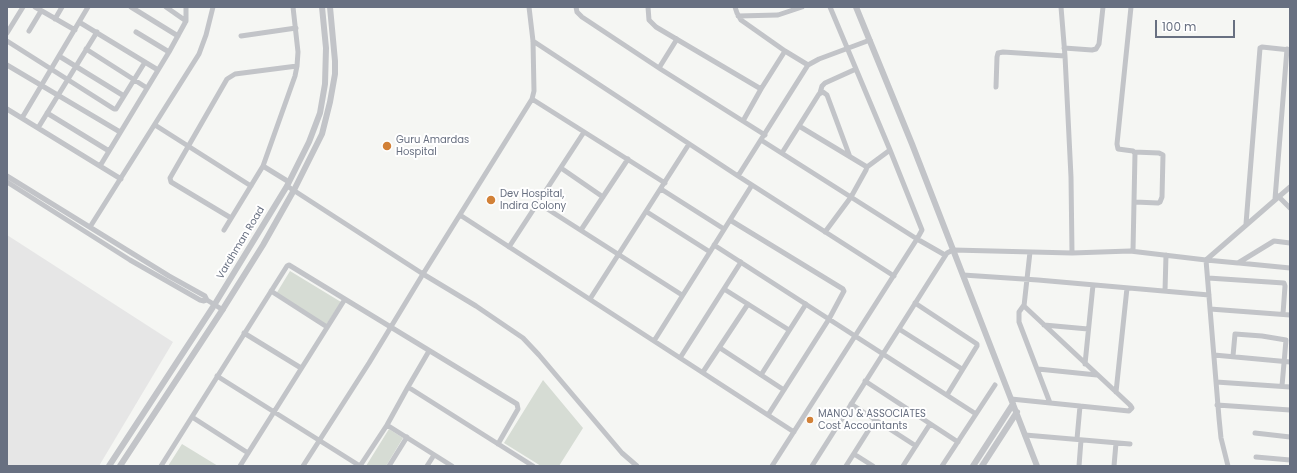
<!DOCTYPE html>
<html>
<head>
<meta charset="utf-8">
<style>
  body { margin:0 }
  #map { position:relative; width:1297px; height:473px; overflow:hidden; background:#f5f6f3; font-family:Poppins,sans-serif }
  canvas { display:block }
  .frame { position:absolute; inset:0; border:8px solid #687081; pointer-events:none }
  .scale { position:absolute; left:1155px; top:20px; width:80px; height:18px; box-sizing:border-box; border:2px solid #687081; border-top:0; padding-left:5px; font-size:12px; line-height:14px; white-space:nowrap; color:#687081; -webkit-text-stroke:3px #fff; paint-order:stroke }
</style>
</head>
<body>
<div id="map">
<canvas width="1297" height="473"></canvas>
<div class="frame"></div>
<div class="scale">100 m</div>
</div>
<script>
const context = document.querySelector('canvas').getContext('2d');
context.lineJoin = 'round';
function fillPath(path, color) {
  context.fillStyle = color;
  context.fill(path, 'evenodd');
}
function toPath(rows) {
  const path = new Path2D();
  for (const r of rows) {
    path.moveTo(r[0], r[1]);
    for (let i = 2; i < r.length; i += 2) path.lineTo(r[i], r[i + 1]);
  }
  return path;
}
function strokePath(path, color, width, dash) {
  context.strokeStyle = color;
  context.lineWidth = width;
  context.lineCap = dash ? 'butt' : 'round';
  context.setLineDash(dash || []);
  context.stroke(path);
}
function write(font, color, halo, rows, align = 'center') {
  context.font = font + ' Poppins,sans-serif';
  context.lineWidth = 4;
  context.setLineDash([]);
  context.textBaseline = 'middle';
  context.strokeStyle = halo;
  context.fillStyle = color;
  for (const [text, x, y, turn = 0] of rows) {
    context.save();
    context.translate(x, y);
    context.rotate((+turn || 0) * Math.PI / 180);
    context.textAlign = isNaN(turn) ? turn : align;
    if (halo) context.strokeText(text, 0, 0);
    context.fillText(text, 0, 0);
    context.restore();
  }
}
const built = toPath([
  [7,235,173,342,99,466,7,466]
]);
const green = toPath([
  [290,271,341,302,326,325,276,294],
  [543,380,583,428,559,466,541,466,504,443],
  [389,429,403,438,386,466,366,466],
  [182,444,218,466,168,466]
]);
const minor = toPath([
  [35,7,75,30],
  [131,7,178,36],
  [576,7,577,12,582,17,662,70,765,135],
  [648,7,649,20,656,27,761,89,785,51],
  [735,7,737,13,741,20,785,51,808,65],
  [1061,7,1065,56,1071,177,1072,253,1130,251,1206,260,1219,418,1221,438,1228,466],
  [1131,7,1117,144,1118,149,1133,151,1135,153,1133,251],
  [738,16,778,15,802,7],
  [55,19,62,7],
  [186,21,186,7],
  [79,22,158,70],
  [29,31,41,11],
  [136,32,169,52],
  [7,33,23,7],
  [241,36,296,28],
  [7,41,114,109,116,109,124,96,59,56],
  [533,41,738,176,894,276],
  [1064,48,1092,50,1096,49,1099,44,1103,7],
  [86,49,147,88],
  [7,65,120,132],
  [659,68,677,39],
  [996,87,997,57,998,53,1003,52,1065,56],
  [820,93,822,86,825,83,856,69],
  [124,96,145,62],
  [532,99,665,183],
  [7,109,121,179],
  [47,113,109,151],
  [22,118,88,7],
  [743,121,761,89],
  [155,125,251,186],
  [799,126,867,167,866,170,851,197,825,232],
  [38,128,97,32],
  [761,140,917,239,945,255],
  [1134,152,1159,153,1163,155,1162,197,1160,202,1158,203,1135,202],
  [782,153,819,94,823,92,827,95,850,157],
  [100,166,169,52,186,21,166,7],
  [263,166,289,182],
  [867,167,890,150],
  [561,168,603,197],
  [7,176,169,276,205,296,207,300,223,310],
  [738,176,808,65,819,59,870,40],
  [7,182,130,260,200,300,204,301,207,300],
  [287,186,423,274,476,306,523,338,539,355,622,453,637,466],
  [661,189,724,229],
  [1278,196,1290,208],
  [1275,199,1287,49],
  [538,203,682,295],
  [647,212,710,252],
  [460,215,794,432],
  [231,218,171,182,170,178,227,79,235,74,297,66],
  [730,220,843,289,844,291,829,319,768,415],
  [1246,224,1260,48,1262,47,1290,50],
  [90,227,199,54,206,35,213,7],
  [224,230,263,166,295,76,297,66,298,52,293,7],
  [581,230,628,159],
  [714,245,976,414],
  [509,247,584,132],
  [1206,260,1290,187],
  [1206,260,1238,263,1274,241,1290,243],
  [1239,263,1290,268],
  [963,275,1038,280,1209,295],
  [1208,278,1284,283,1285,286,1283,314],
  [724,289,789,330],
  [271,291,327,327],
  [1165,291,1166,255],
  [590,299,689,144],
  [915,303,977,344,977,346,947,395],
  [1024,305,1019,312,1019,322,1050,403],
  [1210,309,1290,315],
  [1044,325,1088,329],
  [899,329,962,369],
  [244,333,301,368],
  [654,341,752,185],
  [720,348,784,390],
  [429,351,408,387,533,466],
  [1214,355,1290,362],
  [1233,356,1235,334,1262,336,1286,340,1282,386],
  [680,358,741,262],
  [1085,364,1093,285],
  [1038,369,1097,375],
  [703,372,748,304],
  [761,375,806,304],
  [217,376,360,466],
  [865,381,958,442],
  [1216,382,1290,387],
  [1116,392,1127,288],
  [1011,399,1129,411,1132,408,1130,405,1024,306,1030,252],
  [851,404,916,446],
  [1217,405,1290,410],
  [192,417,248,453],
  [387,425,452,466],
  [1255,433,1290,437],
  [1025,435,1130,444],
  [1077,439,1080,406],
  [854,454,873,466],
  [1256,457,1290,460],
  [161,466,287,266,289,265,517,404,518,409,498,444],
  [240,466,345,299],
  [303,466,369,363,423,274,532,99,534,91,533,41,529,7],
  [360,466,387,425,408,387],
  [389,466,407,437],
  [427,466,434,455],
  [772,466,917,239,922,230,890,150,830,7],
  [812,466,947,253,953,250,1072,253],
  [846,466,875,420],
  [903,466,930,424],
  [942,466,995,385],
  [1079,466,1081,440],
  [1114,466,1116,443]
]);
const tertiary = toPath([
  [856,7,912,144,1037,466],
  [109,466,213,307,287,186,309,142,320,113,325,84,326,48,322,7],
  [120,466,221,312,263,245,294,190,322,134,330,102,335,74,335,61,330,7],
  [973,466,1013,404],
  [982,466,1017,412]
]);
const markers = [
  [387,146,5,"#d28137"],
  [491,200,5,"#d28137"],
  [810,420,4,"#d28137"]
];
const poiNames = [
  ["Guru Amardas",396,140],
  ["Hospital",396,152],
  ["Dev Hospital,",500,194],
  ["Indira Colony",500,206],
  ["MANOJ & ASSOCIATES",818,414],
  ["Cost Accountants",818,426]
];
const streetNames = [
  ["Vardhman Road",241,243,-59]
];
fillPath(built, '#e6e6e6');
fillPath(green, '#d6dcd4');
strokePath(minor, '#c2c4c8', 5);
strokePath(tertiary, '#c2c4c8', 6);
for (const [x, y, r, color] of markers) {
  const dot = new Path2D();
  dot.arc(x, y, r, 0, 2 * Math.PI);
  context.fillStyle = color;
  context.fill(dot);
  strokePath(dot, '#fff', 1.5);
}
write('10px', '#687081', '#fff', poiNames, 'left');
write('10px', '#687081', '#fff', streetNames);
</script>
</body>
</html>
